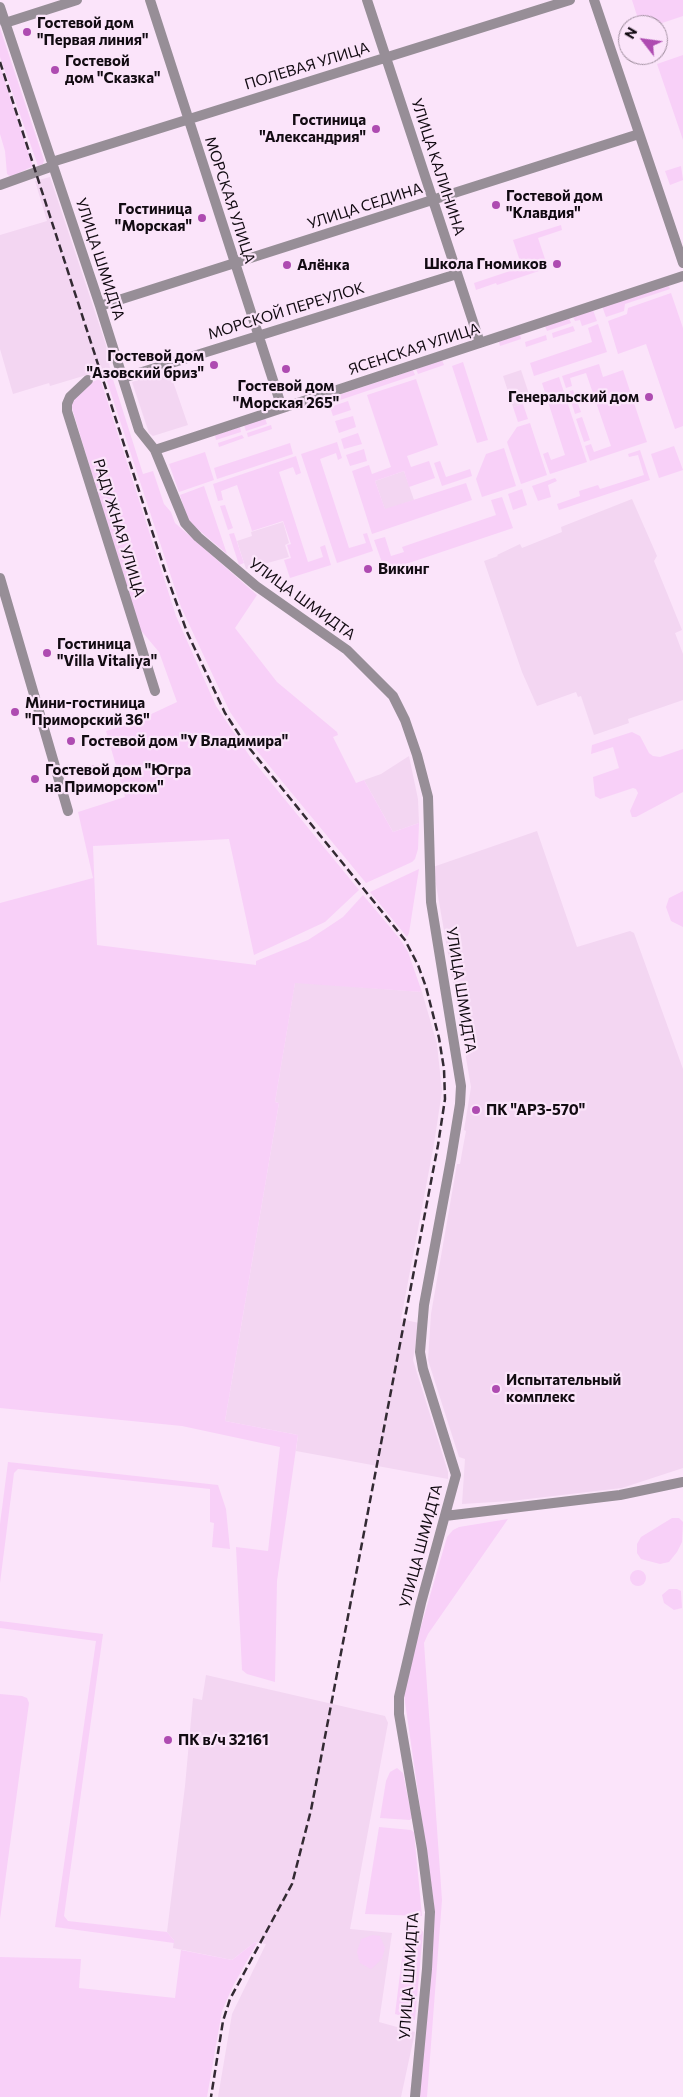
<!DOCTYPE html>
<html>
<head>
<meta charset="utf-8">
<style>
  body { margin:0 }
  #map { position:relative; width:683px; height:2097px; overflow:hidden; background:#fbe4fa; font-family:Commissioner,sans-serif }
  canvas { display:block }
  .north { position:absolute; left:618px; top:15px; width:50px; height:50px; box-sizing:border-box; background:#fbe4fa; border:1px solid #9e8d9d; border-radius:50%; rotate:300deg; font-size:14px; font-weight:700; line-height:20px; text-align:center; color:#120b12 }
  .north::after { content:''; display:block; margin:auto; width:18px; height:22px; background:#ae4bb1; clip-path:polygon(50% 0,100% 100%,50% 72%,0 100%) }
</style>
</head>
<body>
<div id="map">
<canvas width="683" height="2097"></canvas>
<div class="north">N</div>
</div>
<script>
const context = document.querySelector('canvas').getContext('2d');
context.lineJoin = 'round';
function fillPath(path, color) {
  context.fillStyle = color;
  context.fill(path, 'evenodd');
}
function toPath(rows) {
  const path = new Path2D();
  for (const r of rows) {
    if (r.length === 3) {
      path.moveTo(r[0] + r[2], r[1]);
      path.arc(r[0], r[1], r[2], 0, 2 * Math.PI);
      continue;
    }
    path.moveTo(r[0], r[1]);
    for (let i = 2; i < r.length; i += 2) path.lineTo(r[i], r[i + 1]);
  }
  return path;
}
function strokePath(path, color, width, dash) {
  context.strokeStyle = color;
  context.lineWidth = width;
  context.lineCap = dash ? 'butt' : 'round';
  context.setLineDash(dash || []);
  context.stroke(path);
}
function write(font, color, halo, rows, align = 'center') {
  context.font = font + ' Commissioner,sans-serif';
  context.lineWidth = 4.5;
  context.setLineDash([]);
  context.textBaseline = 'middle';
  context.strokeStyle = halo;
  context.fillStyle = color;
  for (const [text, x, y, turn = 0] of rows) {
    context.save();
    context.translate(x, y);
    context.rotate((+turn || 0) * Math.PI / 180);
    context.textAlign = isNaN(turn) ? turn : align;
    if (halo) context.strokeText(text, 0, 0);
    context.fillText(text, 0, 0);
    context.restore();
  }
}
const built = toPath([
  [50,177,106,345,110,368,50,386,49,383,13,394,0,349,0,235,47,221,35,181],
  [169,370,188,425,153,436,149,433,132,382],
  [521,370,529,394,523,404,513,407,503,376],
  [404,471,414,500,385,510,375,481],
  [632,499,657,556,654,561,682,630,675,633,683,654,683,700,628,719,629,723,594,735,581,696,578,697,576,692,537,706,522,672,484,561,498,556,497,555,520,544,522,548,562,532,561,527],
  [283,522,289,543,285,545,289,557,246,569,237,541,252,536,251,532],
  [409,756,418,799,419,823,393,832,364,780,381,774],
  [537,831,577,947,630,931,634,933,683,1069,683,1468,622,1488,511,1501,462,1504,465,1459,459,1457,428,1360,431,1314,457,1164,460,1164,463,1147,466,1131,464,1130,471,1087,433,867],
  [295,982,422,992,437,1044,442,1091,434,1144,401,1319,419,1323,413,1360,448,1472,448,1479,296,1451,298,1435,225,1421,279,1103,275,1102],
  [206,1675,385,1716,388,1723,350,1929,392,1933,379,2022,415,2032,401,2097,218,2097,232,2014,266,1944,255,1942,232,1960,173,1948,174,1940,167,1932,185,1786,193,1698,202,1700]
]);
const green = toPath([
  [632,0,683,0,683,16,656,25,640,25],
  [0,28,44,160,43,164,38,166,0,57],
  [683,55,683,140,657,64],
  [0,67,33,166,11,177,7,174,5,151,0,134],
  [681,166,683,180,670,185,665,171],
  [561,225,562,230,538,238,548,268,497,285,496,283,476,290,474,283,522,267,513,240],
  [668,284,670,289,625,304,624,311,606,317,602,306],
  [671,293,683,328,683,426,675,429,646,344,618,354,608,321,627,314,628,308],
  [593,310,597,321,582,326,580,320,575,321,573,317],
  [569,318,571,323,547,331,545,326],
  [598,324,607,352,534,376,530,363,592,342,588,328],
  [573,326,575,331,553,338,552,333],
  [520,334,521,339,500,346,499,342],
  [546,335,547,340,526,347,525,342],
  [442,360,444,365,418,374,416,369],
  [463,362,488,440,477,443,452,366],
  [599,364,603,377,623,370,647,442,590,461,585,446,591,444,594,452,611,446,586,373,570,378,572,386,566,388,562,376],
  [413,370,415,375,328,404,327,399],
  [111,373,143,474,153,471,164,504,171,512,175,523,257,595,235,628,277,682,337,732,338,735,333,737,356,783,364,780,393,832,419,823,418,849,415,859,412,862,366,883,257,751,230,712,181,607,106,378,106,376],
  [559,377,587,462,550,474,543,454,548,452,551,460,565,455,542,383],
  [99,379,101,381,176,616,216,706,251,758,359,890,325,922,254,955,229,839,93,846,97,945,256,965,256,961,308,940,325,929,343,917,363,895,400,939,408,952,422,992,295,983,275,1102,279,1103,225,1421,298,1435,277,1581,275,1682,247,1674,242,1670,236,1547,268,1551,280,1447,182,1426,0,1408,0,903,93,878,78,812,125,797,106,731,132,723,177,702,159,652,138,627,72,408,72,402,88,384],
  [416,379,438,445,407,456,411,467,429,461,435,478,409,487,404,471,375,481,385,509,466,483,472,500,372,534,352,471,369,465,372,474,391,467,367,395],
  [573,390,581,412,575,414,568,392],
  [348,401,351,410,333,416,330,407],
  [523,404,528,419,518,422,513,407],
  [353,416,356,427,339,433,335,421],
  [582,417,590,440,584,442,576,419],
  [265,418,267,424,246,431,244,425],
  [530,423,547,475,521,484,507,442,517,427],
  [271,425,272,429,248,437,247,433],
  [240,427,241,432,216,440,215,435],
  [358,433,362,444,344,449,341,439],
  [242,435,244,438,219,447,218,443],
  [337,442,342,458,338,460,336,453,320,459,349,548,366,543,363,534,367,533,373,551,337,563,301,454],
  [290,443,293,454,217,479,214,468],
  [674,446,683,470,659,478,651,454],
  [504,448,516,486,482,497,476,479,486,454],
  [364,449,367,461,350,466,346,455],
  [640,450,650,480,559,510,557,504,580,496,579,491,598,485,600,489,644,475,638,455,629,457,628,454],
  [205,452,214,480,179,492,169,464],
  [296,456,301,473,296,475,293,467,279,472,308,562,323,557,320,547,325,545,331,565,290,578,284,560,291,558,287,545,291,544,283,521,252,531,237,485,221,491,223,500,218,501,213,484],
  [440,461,446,477,470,469,472,476,442,486,434,463],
  [555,478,557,481,548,485,551,497,538,501,532,486],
  [204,486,227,554,188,521,180,495],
  [522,489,527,505,513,510,508,494],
  [502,497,513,528,385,571,374,540,385,537,391,556,404,552,402,547,496,515,491,500],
  [225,505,233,528,228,530,220,506],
  [234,533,244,563,239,565,229,534],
  [632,732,640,736,649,753,653,756,660,757,683,749,683,792,636,817,632,817,630,811,638,793,636,789,633,788,600,799,595,796,593,777,619,768,613,747,591,754,592,745],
  [419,869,409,933,407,937,370,892],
  [683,891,683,927,671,921,666,907,669,898],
  [8,1462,218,1485,226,1509,230,1549,212,1547,214,1523,210,1522,210,1489,18,1469,14,1473,0,1583,0,1524],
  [672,1518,679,1518,683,1522,682,1542,677,1552,669,1562,660,1564,641,1559,637,1553,637,1544,641,1537],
  [508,1519,428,1634,424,1643,442,1900,427,2097,419,2097,434,1904,404,1695,409,1668,447,1537,453,1530,459,1527],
  [638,1578,8],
  [669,1589,677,1589,681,1591,682,1608,674,1610,664,1603,662,1595],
  [0,1621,103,1634,64,1916,68,1921,167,1932,174,1940,174,1943,55,1927,96,1641,0,1628],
  [0,1694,22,1696,27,1698,29,1703,0,1919],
  [397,1768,403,1773,412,1818,410,1820,380,1818,386,1781,390,1772],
  [379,1827,411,1830,414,1832,422,1916,365,1914],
  [406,1926,418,1926,423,1932,415,2020,395,2014],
  [373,1935,380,1936,385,1948,382,1959,371,1969,360,1963,357,1952,361,1939],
  [255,1942,257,1943,233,1986,222,2011,207,2097,0,2097,0,1957,81,1959,79,1988,175,1998,181,1950,232,1960]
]);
const water = toPath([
  [94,765,97,773,82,777,80,770]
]);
const minor = toPath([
  [150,0,282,408],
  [367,0,480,343],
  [594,0,683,263],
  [0,7,100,306,139,430,155,450,185,523,198,537,256,586,347,650,393,696,405,720,417,755,428,797,431,902,461,1086,460,1104,451,1159,424,1305,420,1352,423,1369,456,1475,421,1603,399,1697,399,1714,422,1849,430,1912,427,1969,415,2097],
  [5,23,77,0],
  [52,162,570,0],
  [0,185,53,166],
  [100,306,639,134],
  [123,378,457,274],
  [88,380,70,397,67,404,67,411,155,691],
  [155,450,683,276],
  [0,578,68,811],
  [445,1516,620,1495,683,1482]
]);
const rail = toPath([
  [0,62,166,574,187,632,225,713,242,739,405,940,418,965,426,987,439,1038,444,1069,445,1099,438,1145,311,1810,292,1884,230,1999,223,2021,211,2097]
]);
const markers = [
  [27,32,5,"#ae4bb1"],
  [55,70,5,"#ae4bb1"],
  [376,129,5,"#ae4bb1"],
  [496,205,5,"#ae4bb1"],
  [202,218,5,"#ae4bb1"],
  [557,264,5,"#ae4bb1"],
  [287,265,5,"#ae4bb1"],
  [214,365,5,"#ae4bb1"],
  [286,369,5,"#ae4bb1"],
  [649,397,5,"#ae4bb1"],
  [368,569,5,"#ae4bb1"],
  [47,653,5,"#ae4bb1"],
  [15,712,5,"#ae4bb1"],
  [71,741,5,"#ae4bb1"],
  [35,779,5,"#ae4bb1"],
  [476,1110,5,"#ae4bb1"],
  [496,1389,5,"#ae4bb1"],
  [168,1740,5,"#ae4bb1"]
];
const poiNames = [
  ["Гостевой дом",37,23],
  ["\"Первая линия\"",37,40],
  ["Гостевой",65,61],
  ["дом \"Сказка\"",65,78],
  ["Гостиница",366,120,"right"],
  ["\"Александрия\"",366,137,"right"],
  ["Гостевой дом",506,196],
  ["\"Клавдия\"",506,213],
  ["Гостиница",192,209,"right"],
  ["\"Морская\"",192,226,"right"],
  ["Школа Гномиков",547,264,"right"],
  ["Алёнка",297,265],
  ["Гостевой дом",204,356,"right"],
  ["\"Азовский бриз\"",204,373,"right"],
  ["Гостевой дом",286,386,"center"],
  ["\"Морская 265\"",286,403,"center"],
  ["Генеральский дом",639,397,"right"],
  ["Викинг",378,569],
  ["Гостиница",57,644],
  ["\"Villa Vitaliya\"",57,661],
  ["Мини-гостиница",25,703],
  ["\"Приморский 36\"",25,720],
  ["Гостевой дом \"У Владимира\"",81,741],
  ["Гостевой дом \"Югра",45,770],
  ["на Приморском\"",45,787],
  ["ПК \"АРЗ-570\"",486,1110],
  ["Испытательный",506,1380],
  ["комплекс",506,1397],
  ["ПК в/ч 32161",178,1740]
];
const streetNames = [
  ["ПОЛЕВАЯ УЛИЦА",307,66,-17],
  ["УЛИЦА КАЛИНИНА",438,167,72],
  ["МОРСКАЯ УЛИЦА",230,200,72],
  ["УЛИЦА СЕДИНА",365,206,-18],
  ["УЛИЦА ШМИДТА",100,259,72],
  ["МОРСКОЙ ПЕРЕУЛОК",286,311,-17],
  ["ЯСЕНСКАЯ УЛИЦА",414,349,-18],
  ["РАДУЖНАЯ УЛИЦА",119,528,73],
  ["УЛИЦА ШМИДТА",302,599,36],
  ["УЛИЦА ШМИДТА",461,990,81],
  ["УЛИЦА ШМИДТА",421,1546,-75],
  ["УЛИЦА ШМИДТА",409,1976,-86]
];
fillPath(built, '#f3d6f2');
fillPath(green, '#f8d0f8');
fillPath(water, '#d192d2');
strokePath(minor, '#978e97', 10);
strokePath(rail, '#332a33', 2.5, [8, 4]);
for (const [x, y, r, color] of markers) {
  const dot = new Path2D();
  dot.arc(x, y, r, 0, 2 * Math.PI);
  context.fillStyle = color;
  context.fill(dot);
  strokePath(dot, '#fbe4fa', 2);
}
write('bold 15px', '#120b12', '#fbe4fa', poiNames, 'left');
write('15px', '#120b12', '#fbe4fa', streetNames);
</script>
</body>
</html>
